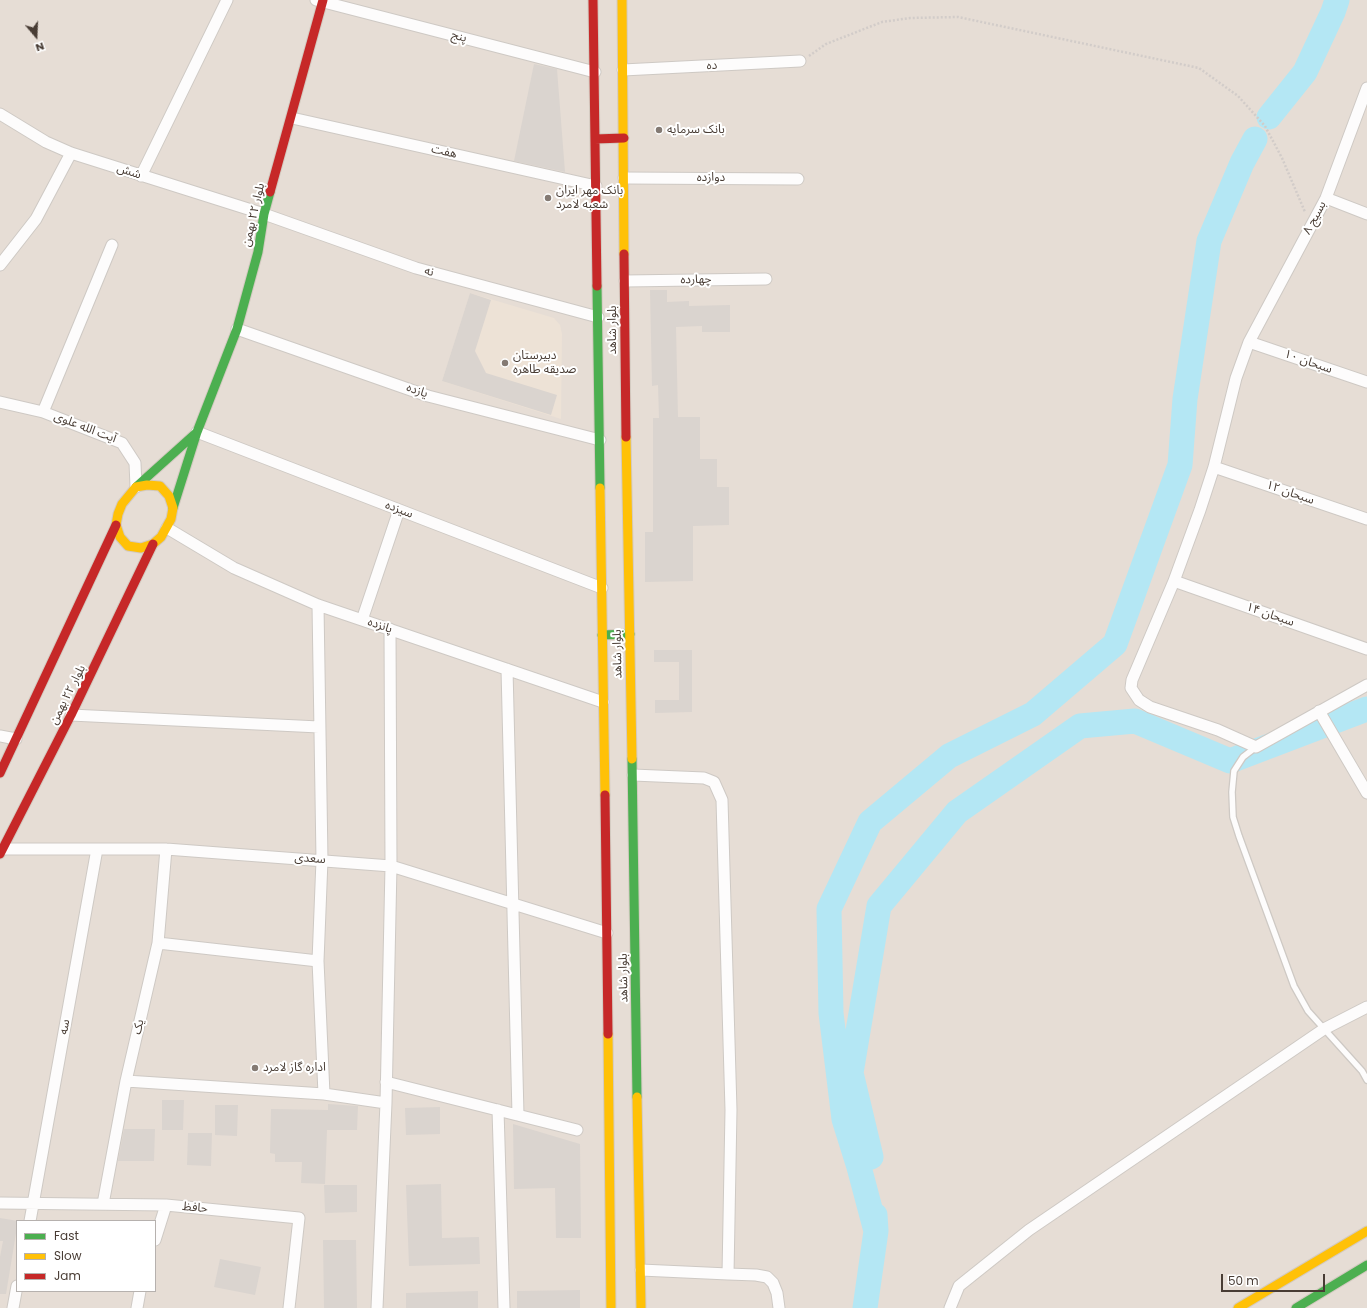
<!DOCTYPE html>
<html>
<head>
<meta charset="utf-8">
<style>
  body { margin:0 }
  #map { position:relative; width:1367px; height:1308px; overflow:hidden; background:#f2ede8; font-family:Poppins,sans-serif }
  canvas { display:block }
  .legend { position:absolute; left:16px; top:1220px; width:140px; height:72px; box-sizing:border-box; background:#fff; border:1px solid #b6b1ae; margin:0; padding:5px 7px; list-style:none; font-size:12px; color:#483c34 }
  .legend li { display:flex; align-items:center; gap:8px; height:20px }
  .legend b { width:20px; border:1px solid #b6b1ae }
  .north { position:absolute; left:16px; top:16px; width:40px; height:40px; -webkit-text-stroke:3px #fff; paint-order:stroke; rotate:161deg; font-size:11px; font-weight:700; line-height:16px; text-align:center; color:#483c34 }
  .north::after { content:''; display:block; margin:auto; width:14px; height:18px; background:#483c34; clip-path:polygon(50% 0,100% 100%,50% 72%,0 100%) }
  .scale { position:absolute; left:1221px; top:1274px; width:104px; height:18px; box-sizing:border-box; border:2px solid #483c34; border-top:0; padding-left:5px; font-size:12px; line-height:14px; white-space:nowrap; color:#483c34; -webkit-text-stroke:3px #fff; paint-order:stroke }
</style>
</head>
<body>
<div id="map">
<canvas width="1367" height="1308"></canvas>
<ul class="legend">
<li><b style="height:5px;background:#4caf50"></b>Fast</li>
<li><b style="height:5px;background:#ffc107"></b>Slow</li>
<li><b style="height:5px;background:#c62828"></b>Jam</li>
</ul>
<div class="north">N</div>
<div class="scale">50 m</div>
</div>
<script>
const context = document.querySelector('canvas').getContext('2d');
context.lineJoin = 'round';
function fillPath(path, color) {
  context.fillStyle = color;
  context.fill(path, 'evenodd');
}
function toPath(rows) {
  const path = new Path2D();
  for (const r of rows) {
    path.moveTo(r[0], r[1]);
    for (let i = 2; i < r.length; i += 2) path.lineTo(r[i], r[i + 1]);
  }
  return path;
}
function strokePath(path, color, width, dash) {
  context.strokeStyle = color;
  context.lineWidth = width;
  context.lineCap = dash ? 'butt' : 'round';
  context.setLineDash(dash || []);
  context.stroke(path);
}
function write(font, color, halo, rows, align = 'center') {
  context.font = font + ' Poppins,"Noto Sans Arabic",sans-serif';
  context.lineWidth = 4;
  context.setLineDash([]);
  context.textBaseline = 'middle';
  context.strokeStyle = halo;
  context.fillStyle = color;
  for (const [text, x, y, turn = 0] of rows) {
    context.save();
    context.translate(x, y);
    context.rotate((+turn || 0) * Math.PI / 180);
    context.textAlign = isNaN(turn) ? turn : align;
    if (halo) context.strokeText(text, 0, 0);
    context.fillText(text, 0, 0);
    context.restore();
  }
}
const residential = toPath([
  [0,0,1367,0,1367,1308,0,1308],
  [17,1221,155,1221,155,1291,17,1291]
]);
const education = toPath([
  [470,293,554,318,560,325,562,334,561,419,442,381]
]);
const river = toPath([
  [1269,117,1305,72,1333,12,1337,0],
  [871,1157,851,1073,879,906,957,812,1080,726,1135,721,1230,761,1367,709],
  [876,1231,859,1167,844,1119,831,1013,829,909,870,822,949,756,1033,714,1115,644,1180,465,1185,399,1209,241,1242,163,1255,139],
  [865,1308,876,1231,875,1215]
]);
const building = toPath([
  [534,64,557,69,565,172,514,161],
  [650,290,667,290,667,302,689,301,689,306,730,305,730,332,702,332,702,326,676,327,678,417,700,417,700,459,717,459,717,487,729,487,729,525,693,526,693,581,645,582,645,532,653,532,653,418,659,418,658,385,652,386],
  [470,293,491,300,475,351,486,373,557,395,551,415,442,381],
  [654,650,692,650,692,712,655,713,655,700,679,700,679,662,654,662],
  [162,1100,184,1100,183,1130,162,1130],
  [328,1104,358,1106,357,1130,327,1130,325,1184,301,1183,302,1162,275,1162,275,1154,270,1153,271,1109,328,1110],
  [215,1105,238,1105,237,1136,215,1135],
  [440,1107,440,1134,406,1135,405,1108],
  [513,1124,580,1144,581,1238,556,1238,555,1188,514,1189],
  [124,1129,155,1129,154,1161,118,1161],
  [188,1133,212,1133,211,1166,187,1165],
  [441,1184,442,1238,479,1237,480,1264,409,1266,406,1185],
  [324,1185,357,1185,357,1212,325,1213],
  [0,1218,18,1221,6,1294,0,1294,0,1257,3,1241,0,1241],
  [323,1240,356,1240,357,1308,324,1308],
  [220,1259,261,1267,255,1295,214,1287],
  [580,1290,580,1308,517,1308,517,1291],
  [478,1291,478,1308,406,1308,406,1293]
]);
const path = toPath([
  [809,56,826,44,882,22,910,18,958,17,1199,68,1238,96,1265,126,1282,158,1305,212]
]);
const lane = toPath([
  [1256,747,1243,757,1234,771,1232,792,1233,817,1239,836,1294,986,1308,1011,1362,1071,1367,1080]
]);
const street = toPath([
  [316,0,595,72],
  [623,70,800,61],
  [1367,88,1326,198,1249,342,1236,378,1214,467,1200,510,1174,581,1132,680,1131,688,1139,700,1150,707,1218,730,1256,747,1367,685],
  [0,114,46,142,71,153,264,214,416,268,598,317],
  [292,118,596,186],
  [141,176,227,0],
  [624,178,798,179],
  [1326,198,1367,214],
  [0,265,36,219,71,153],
  [625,281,766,279],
  [237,329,428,396,600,440],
  [1249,342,1367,382],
  [0,402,43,412,122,443,135,463,136,487],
  [43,412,112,245],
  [197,432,602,588],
  [1214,467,1367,519],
  [167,528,234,568,318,605,603,702],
  [1174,581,1367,649],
  [318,605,322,860,318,961,324,1094],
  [362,620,399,510],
  [507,669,518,1115],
  [1319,711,1367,793],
  [71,715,319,727],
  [0,736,16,739],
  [633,775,704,778,714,782,722,800,731,1110,728,1274,756,1275,767,1277,773,1283,777,1293,779,1308],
  [2,849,166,849,391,866,607,933],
  [158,943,318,961],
  [126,1081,324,1094,386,1103],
  [386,1082,577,1130],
  [498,1110,504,1308],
  [0,1203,166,1205,299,1218,289,1308],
  [103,1204,126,1081,158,943,166,849],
  [30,1221,97,849],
  [155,1240,166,1205],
  [641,1270,728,1274],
  [13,1308,17,1286],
  [137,1308,140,1291],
  [377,1308,386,1103,391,866,390,629],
  [950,1308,959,1286,1029,1230,1324,1029,1367,1007]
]);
const fast = toPath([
  [597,286,600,488],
  [136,487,196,433],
  [173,508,197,432,237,329,258,252,264,214,270,192],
  [602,635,630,634],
  [632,759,637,1097],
  [1296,1308,1367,1265]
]);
const slow = toPath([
  [622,0,624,254],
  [626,437,632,759],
  [147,485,160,486,169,496,173,508,171,519,161,537,153,544,141,548,128,546,120,537,116,525,118,514,122,504,136,487,147,485],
  [600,488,605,795],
  [608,1034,611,1308],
  [637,1097,641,1308],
  [1238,1308,1367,1231]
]);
const jam = toPath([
  [593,0,597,286],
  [595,139,624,138],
  [270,192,323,0],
  [624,254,626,437],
  [0,773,116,525],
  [605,795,608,1034],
  [0,854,71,715,153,544]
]);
const markers = [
  [659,130,4,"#847a73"],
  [548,198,4,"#847a73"],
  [505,363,4,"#847a73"],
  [255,1068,4,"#847a73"]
];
const streetNames = [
  ["پنج",459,37,14],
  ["ده",712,66,-3],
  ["هفت",444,152,13],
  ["شش",129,172,18],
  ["دوازده",711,178],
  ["بلوار ۲۲ بهمن",254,215,-77],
  ["بسیج ۸",1315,218,-62],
  ["نه",429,272,15],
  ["چهارده",696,280,-1],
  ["بلوار شاهد",613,330,-90],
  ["سبحان ۱۰",1308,362,19],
  ["یازده",417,391,19],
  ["آیت الله علوی",85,428,21],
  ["سبحان ۱۲",1290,493,19],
  ["سیزده",399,510,21],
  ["سبحان ۱۴",1270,615,19],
  ["پانزده",380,626,19],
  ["بلوار شاهد",618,654,-91],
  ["بلوار ۲۲ بهمن",68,695,-63],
  ["سعدی",310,859,4],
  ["بلوار شاهد",624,978,-91],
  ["سه",65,1027,-80],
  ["یک",139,1027,-77],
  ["حافظ",195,1208,6]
];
const poiNames = [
  ["بانک سرمایه",667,130],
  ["بانک مهر ایران",556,191],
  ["شعبه لامرد",556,205],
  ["دبیرستان",513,356],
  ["صدیقه طاهره",513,370],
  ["اداره گاز لامرد",263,1068]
];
fillPath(residential, '#e6ddd5');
fillPath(education, '#ede2d6');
strokePath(river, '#b4e7f4', 25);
fillPath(building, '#dad4cf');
strokePath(lane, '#cec9c4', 8);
strokePath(street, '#cec9c4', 13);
strokePath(fast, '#d3cac0', 11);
strokePath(slow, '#d3cac0', 11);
strokePath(jam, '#d3cac0', 11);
strokePath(path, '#d2ccc9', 2.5, [2, 2]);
strokePath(lane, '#fdfcfc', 5.5);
strokePath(street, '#fdfcfc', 11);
strokePath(fast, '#4caf50', 9);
strokePath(slow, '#ffc107', 9);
strokePath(jam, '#c62828', 9);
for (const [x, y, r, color] of markers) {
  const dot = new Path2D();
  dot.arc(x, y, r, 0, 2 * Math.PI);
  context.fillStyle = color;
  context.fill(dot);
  strokePath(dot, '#fff', 1.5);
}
write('12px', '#483c34', '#fff', streetNames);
write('12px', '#483c34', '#fff', poiNames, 'left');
</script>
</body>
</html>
